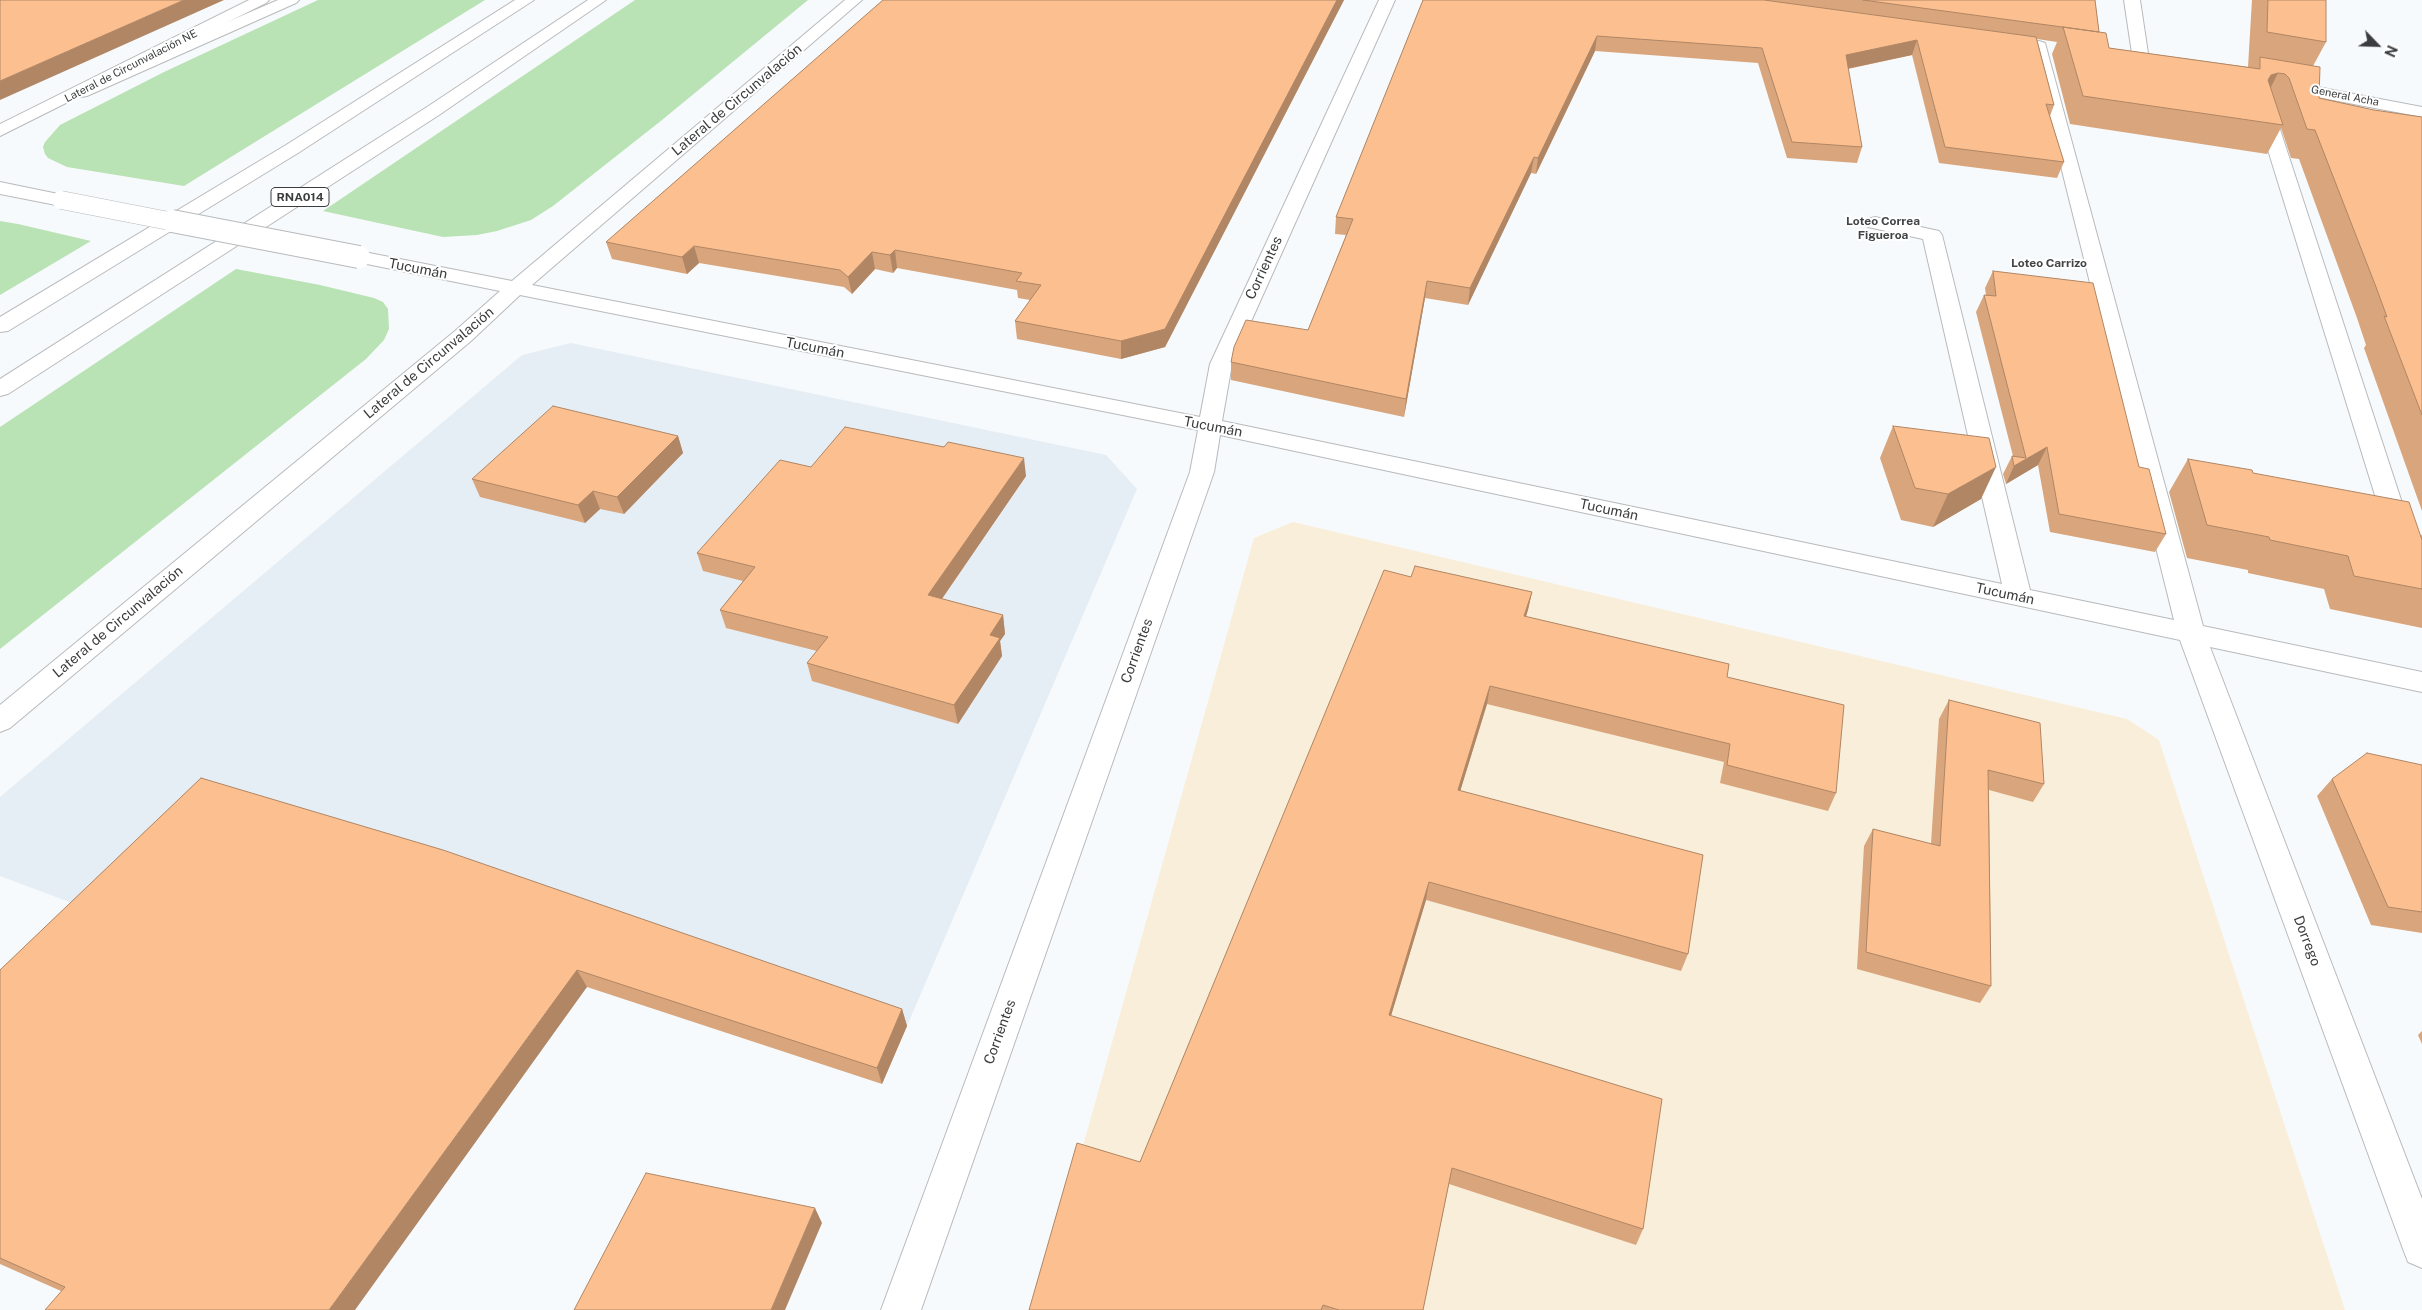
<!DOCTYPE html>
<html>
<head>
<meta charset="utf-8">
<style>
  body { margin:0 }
  #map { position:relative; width:2422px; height:1310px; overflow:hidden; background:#f7fafc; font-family:"Public Sans",sans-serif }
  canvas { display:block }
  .north { position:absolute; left:2352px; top:20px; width:50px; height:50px; -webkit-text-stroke:4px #fff; paint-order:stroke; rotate:114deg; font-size:14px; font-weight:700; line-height:20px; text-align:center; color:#3b3c3d }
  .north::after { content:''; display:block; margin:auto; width:18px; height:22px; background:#3b3c3d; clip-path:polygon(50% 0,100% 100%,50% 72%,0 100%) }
</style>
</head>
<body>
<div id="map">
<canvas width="2422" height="1310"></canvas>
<div class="north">N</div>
</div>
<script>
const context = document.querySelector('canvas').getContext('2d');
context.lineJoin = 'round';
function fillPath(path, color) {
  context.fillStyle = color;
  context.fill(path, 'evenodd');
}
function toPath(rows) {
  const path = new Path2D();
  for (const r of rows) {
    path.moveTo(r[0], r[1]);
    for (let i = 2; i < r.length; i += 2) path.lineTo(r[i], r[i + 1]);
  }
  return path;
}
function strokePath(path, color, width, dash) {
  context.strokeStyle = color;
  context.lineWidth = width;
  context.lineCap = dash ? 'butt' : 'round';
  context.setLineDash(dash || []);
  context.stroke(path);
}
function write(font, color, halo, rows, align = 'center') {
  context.font = font + ' "Public Sans",sans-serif';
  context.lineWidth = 4;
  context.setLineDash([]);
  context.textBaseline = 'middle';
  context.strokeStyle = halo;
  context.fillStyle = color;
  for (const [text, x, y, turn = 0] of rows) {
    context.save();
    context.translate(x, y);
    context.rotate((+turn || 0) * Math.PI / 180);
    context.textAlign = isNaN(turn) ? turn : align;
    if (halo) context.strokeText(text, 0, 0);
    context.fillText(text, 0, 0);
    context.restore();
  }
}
const built = toPath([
  [571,343,1106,455,1137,489,907,1026,628,930,96,912,0,876,0,797,522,355]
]);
const education = toPath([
  [1293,522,2127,719,2159,740,2345,1310,1422,1310,1079,1160,1254,538]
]);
const green = toPath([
  [318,0,485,0,184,186,67,167,48,158,45,154,43,147,45,142,60,125,164,72],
  [635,0,808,0,662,120,553,206,531,220,497,231,477,235,443,237,323,211],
  [0,221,18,224,91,241,0,295],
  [236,269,320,285,374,298,383,302,388,309,389,329,384,340,366,359,0,649,0,427]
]);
const minor = toPath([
  [249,0,269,0,266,3,0,136,0,124,249,0],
  [845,0,862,0,532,285,1200,417,1210,364,1379,0,1395,0,1232,364,1222,421,2002,584,1923,239,1868,227,1865,223,1868,219,1875,217,1939,231,1942,235,2030,590,2174,620,2031,46,2033,43,2039,41,2045,43,2203,626,2422,672,2422,692,2210,647,2422,1199,2422,1268,2408,1262,2403,1249,2180,640,1220,435,1214,472,921,1310,881,1310,1190,472,1198,430,520,295,471,341,10,728,0,732,0,705,455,331,500,291,352,261,349,257,352,253,359,251,512,281,845,0],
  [2124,0,2140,0,2149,60,2147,63,2135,63,2133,60,2124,0],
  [2281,80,2422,107,2422,117,2275,89,2273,85,2275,81,2281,80],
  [2264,103,2270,104,2273,108,2422,564,2422,614,2413,611,2409,605,2255,108,2258,104,2264,103],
  [0,182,68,196,71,200,68,204,61,206,0,194,0,182]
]);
const highway = toPath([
  [278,0,299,0,296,3,87,96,81,97,75,96,72,92,75,88,278,0],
  [515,0,534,0,298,153,8,331,0,332,0,317,286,145,515,0],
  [588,0,606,0,439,115,8,394,0,396,0,379,427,107,588,0]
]);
const minorBridgeFar1 = toPath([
  [61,200,179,223]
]);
const minorBridge = toPath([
  [172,221,359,257]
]);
const wall = toPath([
  [883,0,1344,0,1165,347,1121,359,1017,339,1015,321,1030,300,1018,298,1017,290,897,268,893,273,875,269,852,294,844,287,699,263,687,274,612,259,606,242],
  [1423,0,2095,0,2099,32,2109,48,2248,67,2252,0,2326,0,2326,42,2313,66,2319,98,2374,110,2422,117,2422,511,2364,348,2366,345,2357,318,2299,159,2291,158,2281,128,2267,154,2070,124,2052,54,2057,42,2037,39,2054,105,2050,116,2064,162,2057,178,1939,163,1912,55,1848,69,1862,147,1857,163,1787,158,1758,63,1595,51,1536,174,1531,173,1468,305,1425,298,1404,417,1231,380,1231,362,1308,330,1346,235,1335,234,1336,217],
  [1993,271,2139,467,2166,534,2155,552,2050,532,2038,465,2006,484,2003,474,2012,456,2013,456,1976,312,1984,295,1986,295,1985,288],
  [1893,426,1981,499,1933,527,1901,520,1880,458],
  [678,436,683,453,624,514,600,509,585,523,480,497,472,479],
  [2188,459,2253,473,2421,536,2422,534,2422,628,2330,609,2324,589,2248,573,2248,570,2187,558,2169,492],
  [811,467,1026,476,942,599,1003,615,1005,634,1000,641,1002,656,958,724,812,681,807,663,817,651,726,628,720,610,743,581,703,571,697,553],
  [1532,592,1526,617,1727,677,1836,793,1828,811,1720,783,1724,762,1487,704,1460,791,1688,954,1681,971,1426,900,1391,1016,1643,1229,1636,1245,1449,1184,1423,1310,1029,1310,1140,1162],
  [1949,700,2044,784,2033,802,1989,790,1991,986,1980,1003,1857,969,1864,846,1873,829,1931,844,1939,719],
  [2422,765,2422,933,2371,925,2317,796,2332,779],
  [201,778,902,1009,907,1026,882,1084,587,987,61,1291,0,1264,0,970],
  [2422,1031,2422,1044,2418,1035]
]);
const shadedWall = toPath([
  [184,0,224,0,0,100,0,81],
  [1337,0,1344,0,1165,347,1121,359,1121,341],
  [1597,36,1595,51,1536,174,1538,158],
  [1917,40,1912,55,1841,70,1846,55],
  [2278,73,2264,101,2256,103,2271,75],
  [1534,157,1531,173,1468,305,1470,288],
  [694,246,699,263,687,274,682,257],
  [895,250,897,268,893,273,890,255],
  [872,252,875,269,852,294,848,277],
  [1427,281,1425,298,1404,417,1406,399],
  [678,436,683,453,624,514,617,497],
  [2047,447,2038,465,2006,484,2014,466],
  [1024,458,1026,476,932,613,928,595],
  [1996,467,1981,499,1933,527,1948,494],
  [593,491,600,509,585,523,578,505],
  [1532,592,1528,610,1520,634,1524,616],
  [1003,615,1005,634,1000,641,1002,656,958,724,954,705,990,635],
  [1490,686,1487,704,1455,808,1458,790],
  [1429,882,1426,900,1386,1032,1389,1015],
  [577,970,587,987,355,1310,329,1310],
  [902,1009,907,1026,882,1084,877,1068],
  [815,1208,822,1223,785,1310,771,1310]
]);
const building = toPath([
  [0,0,184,0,0,81,0,0],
  [883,0,1337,0,1165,329,1121,341,1015,321,1041,285,1016,281,1022,273,895,250,890,255,872,252,848,277,840,270,694,246,682,257,606,242,883,0],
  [1423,0,1764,0,2036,37,2054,105,2046,104,2064,162,1945,147,1917,40,1846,55,1862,147,1792,142,1762,48,1597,36,1538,158,1534,157,1470,288,1427,281,1406,399,1231,362,1234,347,1246,320,1308,330,1353,219,1336,217,1423,0],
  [1863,0,2095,0,2099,32,1863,0],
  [2268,0,2326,0,2326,42,2267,32,2268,0],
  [2063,27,2106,33,2109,48,2260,69,2260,57,2320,67,2319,98,2374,110,2422,117,2422,415,2384,316,2387,317,2376,287,2315,130,2307,129,2289,78,2285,74,2278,73,2271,75,2268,80,2283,125,2083,96,2063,27],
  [1993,271,2093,283,2139,467,2149,469,2166,534,2059,514,2047,447,2014,466,2012,456,2026,458,1984,295,1996,296,1993,271],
  [553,406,678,436,617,497,593,491,578,505,472,479,553,406],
  [1893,426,1989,438,1996,467,1948,494,1915,488,1893,426],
  [845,427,944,447,948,442,1024,458,928,595,1003,615,990,635,1000,638,954,705,807,663,828,637,720,610,755,567,697,553,780,460,811,467,845,427],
  [2188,459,2252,470,2253,473,2409,502,2422,540,2422,589,2354,576,2348,556,2270,540,2269,537,2207,525,2188,459],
  [1415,566,1532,592,1524,616,1729,664,1727,677,1844,705,1836,793,1727,765,1730,744,1490,686,1458,790,1703,855,1688,954,1429,882,1389,1015,1662,1099,1643,1229,1452,1168,1423,1310,1339,1310,1323,1305,1321,1310,1029,1310,1077,1143,1140,1162,1384,570,1411,577,1415,566],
  [1949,700,2040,723,2044,784,1988,770,1991,986,1866,952,1873,829,1940,846,1949,700],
  [2367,753,2422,765,2422,912,2388,907,2332,779,2367,753],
  [201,778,443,850,902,1009,877,1068,577,970,329,1310,45,1310,65,1287,0,1258,0,970,201,778],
  [646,1173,815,1208,771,1310,574,1310,646,1173]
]);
const farStreetnames = [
  ["Lateral de Circunvalación NE",131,66,-27],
  ["General Acha",2345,96,11]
];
const shields = [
  [300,197,58]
];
const shieldNames = [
  ["RNA014",300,197]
];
const farNeighbourhoodnames = [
  ["Loteo Correa",1883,221],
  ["Figueroa",1883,235],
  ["Loteo Carrizo",2049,263]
];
const streetNames = [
  ["Lateral de Circunvalación",737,100,-40],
  ["Corrientes",1264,268,-65],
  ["Tucumán",418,269,11],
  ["Tucumán",815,348,11],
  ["Lateral de Circunvalación",429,363,-40],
  ["Tucumán",1213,427,11],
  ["Tucumán",1609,510,12],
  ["Tucumán",2005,594,12],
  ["Lateral de Circunvalación",118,622,-40],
  ["Corrientes",1137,651,-70],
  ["Dorrego",2307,941,69],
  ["Corrientes",1000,1032,-70]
];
fillPath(built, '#e6eef5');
fillPath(education, '#f9eed9');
fillPath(green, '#b9e2b5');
strokePath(minor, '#b8babc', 2);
strokePath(highway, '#b8babc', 2);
fillPath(minor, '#fff');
fillPath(highway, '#fff');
strokePath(minorBridgeFar1, '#b8babc', 19, []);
strokePath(minorBridge, '#b8babc', 24, []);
strokePath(minorBridgeFar1, '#fff', 18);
strokePath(minorBridge, '#fff', 22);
fillPath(wall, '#d9a57c');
fillPath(shadedWall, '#b08665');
fillPath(building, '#fcc090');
strokePath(building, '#b08665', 1);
write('11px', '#3b3c3d', '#fff', farStreetnames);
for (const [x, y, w] of shields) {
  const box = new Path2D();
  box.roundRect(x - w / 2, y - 9.5, w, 19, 4);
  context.fillStyle = '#fff';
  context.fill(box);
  strokePath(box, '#3b3c3d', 1);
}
write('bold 12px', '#3b3c3d', null, shieldNames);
write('bold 12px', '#424445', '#fff', farNeighbourhoodnames);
write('14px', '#3b3c3d', '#fff', streetNames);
</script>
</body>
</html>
